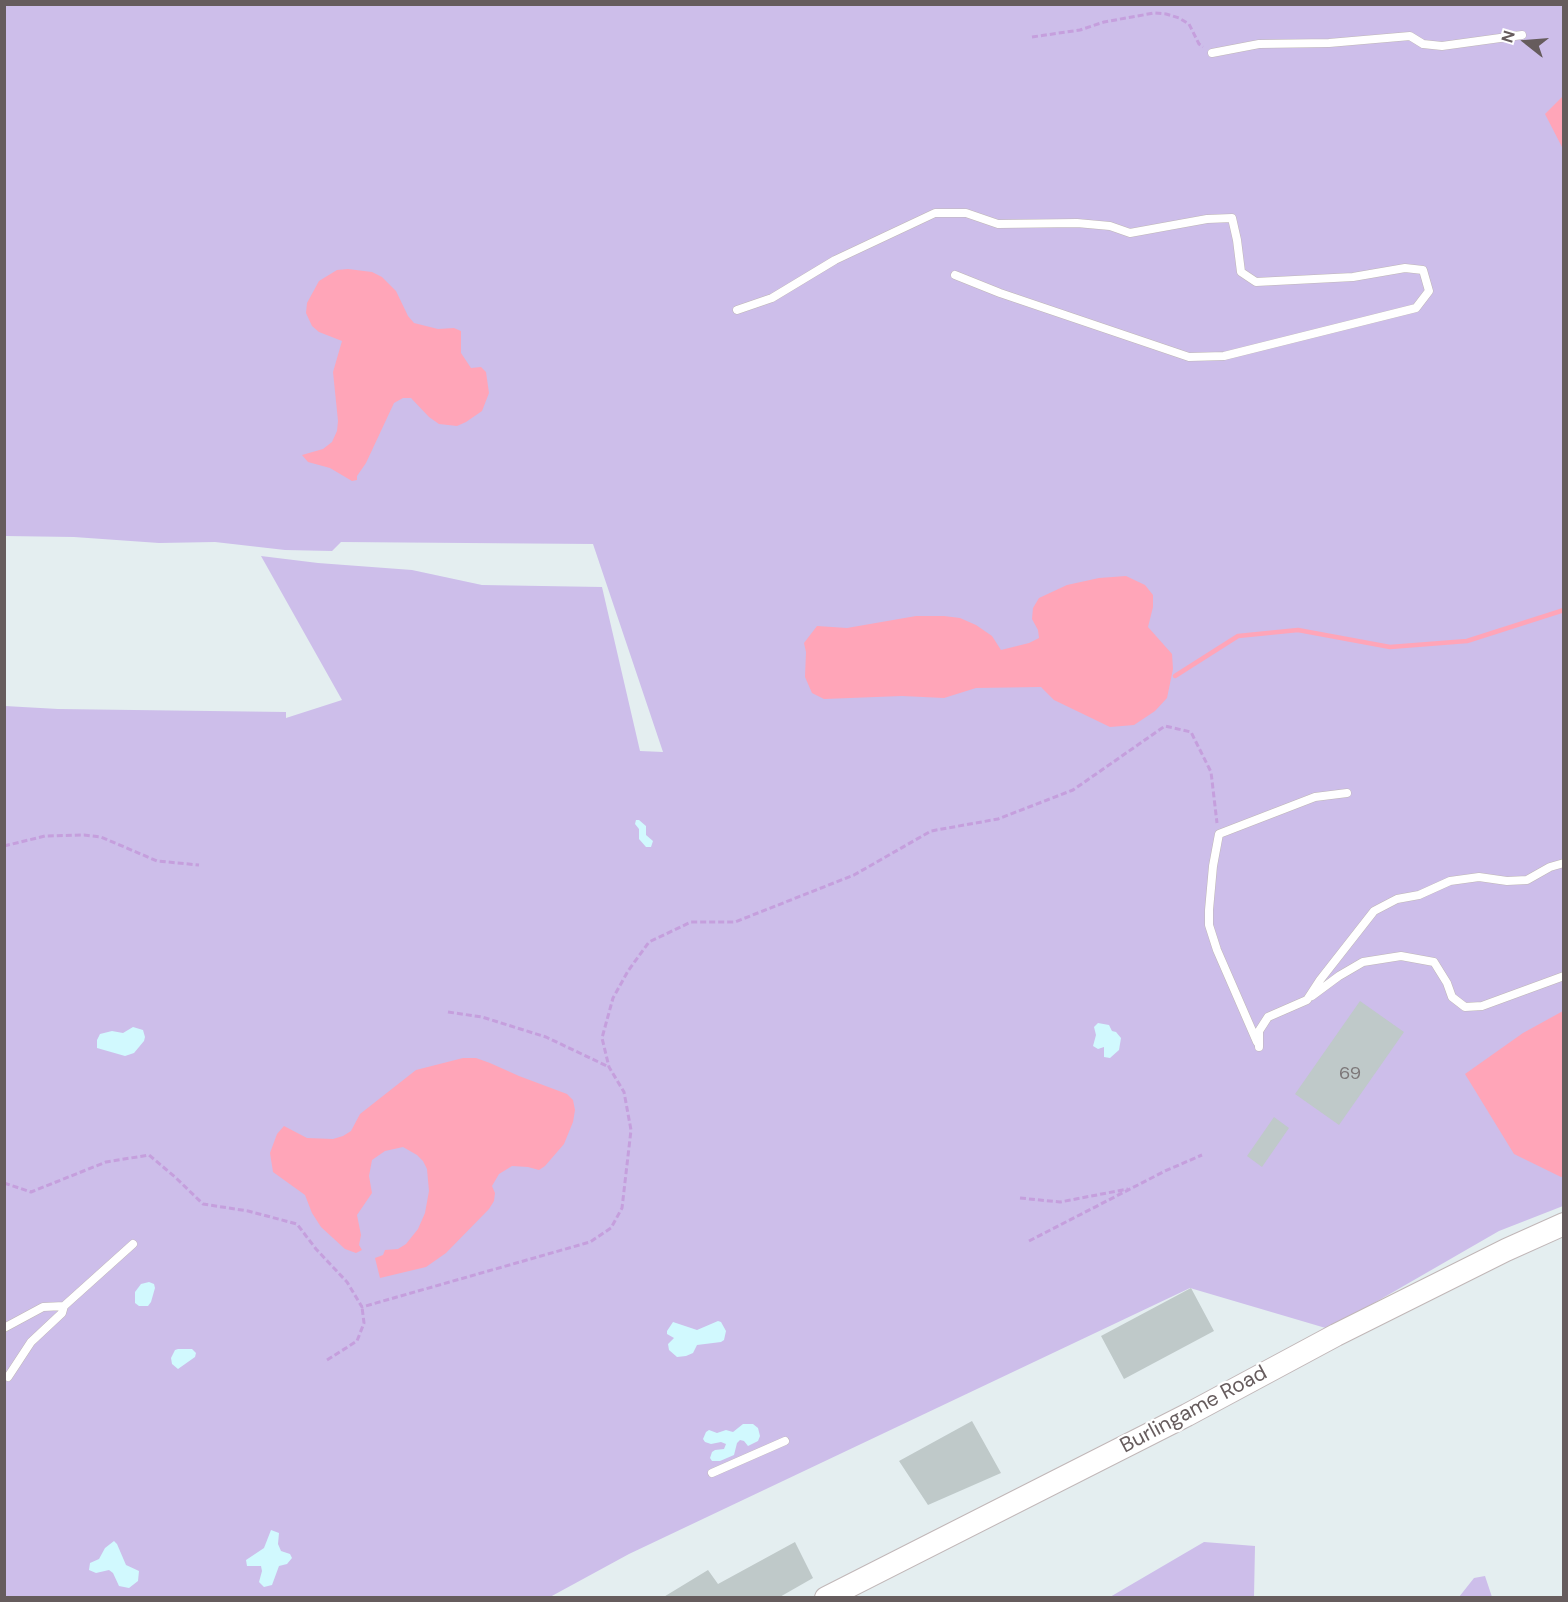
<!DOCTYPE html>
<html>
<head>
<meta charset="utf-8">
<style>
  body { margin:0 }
  #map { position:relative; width:1568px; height:1602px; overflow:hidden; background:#e4eef0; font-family:"DM Sans",sans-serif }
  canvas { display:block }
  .frame { position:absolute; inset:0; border:6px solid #665c5d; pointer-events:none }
  .north { position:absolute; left:1496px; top:12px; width:60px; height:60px; -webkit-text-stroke:4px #fff; paint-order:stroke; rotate:287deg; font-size:16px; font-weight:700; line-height:24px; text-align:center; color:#665c5d }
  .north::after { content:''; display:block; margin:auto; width:21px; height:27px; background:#665c5d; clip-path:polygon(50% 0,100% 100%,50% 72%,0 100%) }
</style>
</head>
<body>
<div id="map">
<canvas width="1568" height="1602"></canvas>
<div class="frame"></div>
<div class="north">N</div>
</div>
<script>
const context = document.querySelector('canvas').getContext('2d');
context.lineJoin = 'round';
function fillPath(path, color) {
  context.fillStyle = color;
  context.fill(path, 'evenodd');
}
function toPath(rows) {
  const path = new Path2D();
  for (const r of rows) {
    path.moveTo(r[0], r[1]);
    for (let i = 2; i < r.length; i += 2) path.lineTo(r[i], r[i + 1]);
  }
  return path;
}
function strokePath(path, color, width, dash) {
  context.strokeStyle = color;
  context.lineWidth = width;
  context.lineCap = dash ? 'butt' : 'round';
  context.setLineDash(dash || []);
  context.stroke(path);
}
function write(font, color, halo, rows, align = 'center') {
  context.font = font + ' "DM Sans",sans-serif';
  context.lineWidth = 4.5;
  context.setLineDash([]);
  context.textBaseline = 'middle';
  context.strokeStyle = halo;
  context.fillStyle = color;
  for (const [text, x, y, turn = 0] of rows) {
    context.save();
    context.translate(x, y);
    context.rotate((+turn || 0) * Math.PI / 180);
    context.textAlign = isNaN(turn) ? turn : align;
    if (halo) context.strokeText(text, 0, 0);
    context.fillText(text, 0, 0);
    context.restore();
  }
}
const green = toPath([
  [5,5,1563,5,1563,1206,1499,1231,1329,1329,1190,1288,629,1554,550,1597,5,1597,5,706,58,709,286,712,286,718,342,700,261,556,318,563,412,570,482,585,602,587,640,751,663,752,593,544,341,542,332,551,285,550,215,542,159,543,74,537,5,536],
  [1204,1542,1255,1546,1254,1597,1110,1597],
  [1485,1576,1492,1597,1459,1597,1474,1578]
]);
const sand = toPath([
  [636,820,639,820,646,826,646,835,653,841,651,847,646,847,639,839,639,829,635,824],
  [1098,1023,1109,1025,1112,1031,1116,1032,1121,1038,1119,1050,1110,1058,1104,1057,1104,1047,1098,1049,1093,1046,1096,1035,1094,1027],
  [133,1027,143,1030,145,1037,144,1041,134,1053,125,1056,97,1048,97,1040,100,1034,112,1031,123,1033],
  [149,1282,154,1284,155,1288,151,1302,148,1306,139,1306,135,1303,135,1292,141,1284],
  [718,1321,721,1322,726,1331,724,1340,721,1342,697,1345,693,1353,686,1356,677,1357,669,1350,668,1344,674,1338,667,1334,667,1331,673,1322,697,1330],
  [178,1349,192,1349,196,1353,195,1357,178,1369,172,1364,171,1358,175,1350],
  [743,1424,753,1424,758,1428,760,1436,758,1441,748,1446,744,1441,740,1440,737,1443,734,1455,720,1461,712,1461,710,1458,712,1452,715,1450,724,1449,726,1444,721,1442,711,1444,705,1442,703,1439,706,1432,709,1430,717,1433,726,1430,733,1432],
  [271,1530,279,1533,278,1544,281,1551,290,1554,292,1558,287,1564,279,1566,272,1585,264,1587,259,1582,262,1571,261,1566,247,1566,246,1560,264,1548],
  [114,1541,117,1544,126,1565,139,1571,138,1581,129,1588,119,1586,113,1573,109,1570,96,1573,89,1570,90,1563,99,1559,105,1548]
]);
const water = toPath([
  [1563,96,1563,149,1545,114],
  [348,269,372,272,382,277,396,291,408,316,414,323,438,329,454,328,461,331,461,353,471,368,481,367,486,372,489,393,482,411,466,422,457,426,439,424,429,417,411,398,403,398,394,403,366,463,357,476,357,480,352,481,330,468,308,462,302,455,323,449,332,442,337,431,338,421,333,372,342,341,319,332,312,326,306,313,307,303,319,281,337,270],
  [1126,576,1145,585,1153,595,1153,607,1148,627,1172,654,1173,669,1167,698,1155,711,1134,725,1110,727,1054,700,1041,687,976,688,944,698,902,696,824,699,812,693,805,677,806,652,804,643,817,626,847,628,916,616,944,616,960,618,976,625,992,636,1001,650,1029,643,1039,638,1038,630,1032,619,1033,608,1039,598,1067,585,1099,578],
  [1563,1011,1564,1176,1561,1177,1514,1154,1465,1074,1523,1033],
  [463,1058,476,1058,490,1063,519,1076,567,1094,573,1100,575,1110,573,1122,564,1144,545,1166,539,1170,528,1167,512,1166,499,1174,492,1186,495,1193,494,1201,489,1209,446,1253,426,1267,380,1278,375,1258,383,1255,385,1250,398,1249,406,1244,418,1229,425,1213,429,1191,427,1169,423,1161,417,1155,403,1147,385,1151,372,1160,369,1176,372,1193,357,1215,361,1235,359,1245,362,1250,356,1253,345,1249,321,1227,312,1213,305,1195,273,1172,270,1153,277,1134,284,1126,307,1138,333,1139,343,1136,351,1131,360,1114,416,1070]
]);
const stream = toPath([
  [1175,676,1238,636,1298,630,1390,647,1467,641,1564,610]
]);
const building = toPath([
  [1360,1001,1404,1032,1339,1125,1295,1094],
  [1274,1117,1289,1128,1262,1167,1247,1156],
  [1191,1288,1214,1331,1124,1379,1101,1336],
  [972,1421,1001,1473,928,1505,899,1461],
  [795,1542,813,1578,778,1598,662,1598,708,1570,718,1584]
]);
const path = toPath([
  [1032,37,1080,30,1104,22,1154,13,1166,14,1179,18,1189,24,1199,44,1203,47],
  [4,846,45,836,84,835,101,837,157,861,199,865],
  [448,1012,482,1017,546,1037,609,1067],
  [4,1183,31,1192,106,1162,149,1155,175,1177,203,1204,248,1211,297,1224,316,1249,347,1282,362,1307,590,1242,611,1228,622,1208,631,1130,624,1092,609,1067,602,1038,613,998,628,971,649,942,691,922,735,922,854,875,931,831,998,819,1073,790,1165,726,1191,732,1211,772,1217,823],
  [1020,1198,1060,1202,1128,1189],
  [1029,1241,1165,1171,1202,1155],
  [327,1360,357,1341,364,1323,362,1307]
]);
const lane = toPath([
  [1212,53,1259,44,1329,43,1410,36,1423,44,1442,46,1522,35],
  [737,310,772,298,835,260,935,213,966,213,998,224,1077,223,1110,226,1130,233,1207,219,1232,218,1237,240,1241,272,1256,282,1353,277,1405,268,1423,270,1429,291,1416,308,1224,356,1189,357,1000,293,955,275],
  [1312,996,1339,976,1363,962,1401,956,1434,962,1447,983,1452,997,1465,1007,1482,1006,1564,976],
  [1257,1042,1217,950,1209,925,1209,910,1213,866,1219,834,1315,797,1347,793],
  [1259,1047,1259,1031,1268,1017,1307,1000,1320,980,1374,911,1397,899,1419,895,1450,881,1479,877,1507,881,1527,880,1550,867,1564,863],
  [4,1328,43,1307,64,1306],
  [8,1377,31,1342,62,1313,64,1306,133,1244],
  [712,1473,785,1441]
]);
const secondary = toPath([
  [826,1598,1187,1415,1336,1335,1506,1250,1564,1224]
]);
const numberNames = [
  ["69",1350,1074]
];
const streetNames = [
  ["Burlingame Road",1194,1410,-28]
];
fillPath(green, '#cdbeea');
fillPath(sand, '#d1f9fe');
fillPath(water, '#ffa5b8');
strokePath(stream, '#ffa5b8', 4.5);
fillPath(building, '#bfc9c9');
strokePath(lane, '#bfb7b7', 9);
strokePath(secondary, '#c1b7b8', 24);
strokePath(path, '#c59fdd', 3, [6, 3]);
strokePath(lane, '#fff', 8);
strokePath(secondary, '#fff', 22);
write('18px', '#7c7778', null, numberNames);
write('21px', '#665c5d', '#fff', streetNames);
</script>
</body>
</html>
